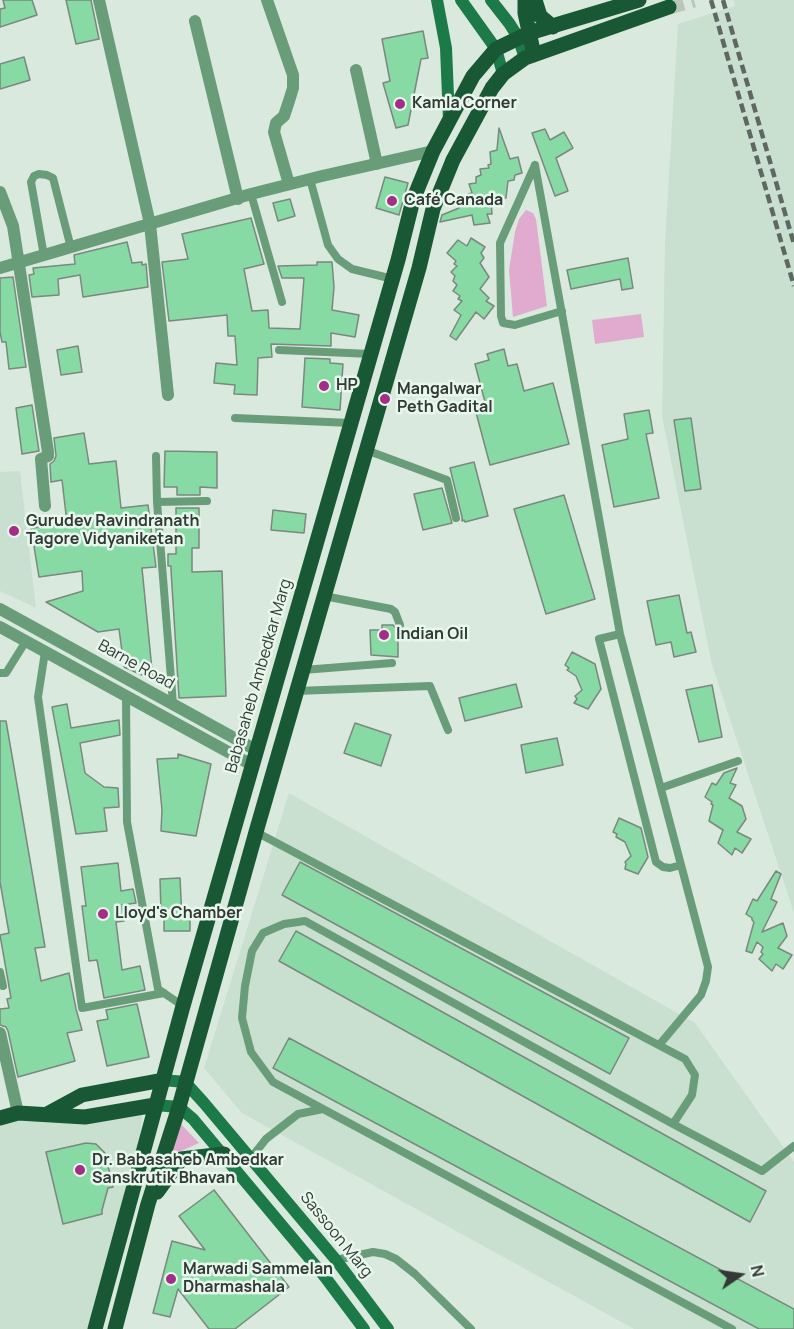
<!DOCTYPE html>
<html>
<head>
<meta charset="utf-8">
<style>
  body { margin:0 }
  #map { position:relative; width:794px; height:1329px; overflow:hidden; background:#dae9de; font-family:Manrope,sans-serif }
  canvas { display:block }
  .north { position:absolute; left:710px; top:1245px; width:60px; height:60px; -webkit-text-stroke:4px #e7f7ec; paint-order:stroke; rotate:77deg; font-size:16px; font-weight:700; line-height:24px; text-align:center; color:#333935 }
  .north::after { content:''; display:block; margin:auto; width:21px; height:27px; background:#333935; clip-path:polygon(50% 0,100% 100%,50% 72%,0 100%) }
</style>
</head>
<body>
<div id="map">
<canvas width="794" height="1329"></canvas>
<div class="north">N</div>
</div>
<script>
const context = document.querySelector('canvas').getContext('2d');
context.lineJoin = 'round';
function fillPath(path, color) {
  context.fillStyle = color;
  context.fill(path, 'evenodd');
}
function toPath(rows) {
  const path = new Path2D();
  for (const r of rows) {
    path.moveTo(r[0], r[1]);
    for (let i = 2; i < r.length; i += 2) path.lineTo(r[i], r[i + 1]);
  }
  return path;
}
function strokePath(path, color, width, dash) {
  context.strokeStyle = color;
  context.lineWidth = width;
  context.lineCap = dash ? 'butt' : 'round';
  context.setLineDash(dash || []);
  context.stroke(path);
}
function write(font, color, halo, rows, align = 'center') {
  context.font = font + ' Manrope,sans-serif';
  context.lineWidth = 5;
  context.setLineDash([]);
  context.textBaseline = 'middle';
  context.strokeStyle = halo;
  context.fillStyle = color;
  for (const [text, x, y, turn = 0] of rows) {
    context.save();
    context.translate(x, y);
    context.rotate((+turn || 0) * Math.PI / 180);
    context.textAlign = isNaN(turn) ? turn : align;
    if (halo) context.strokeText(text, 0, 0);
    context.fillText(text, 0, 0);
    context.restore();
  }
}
const built = toPath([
  [734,0,794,0,794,913,712,665,662,416,665,241,678,24,735,6],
  [20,471,36,608,0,591,0,472],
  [289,793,695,1023,794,1162,794,1329,634,1329,242,1113,204,1068],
  [76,1109,142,1115,138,1166,94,1329,0,1329,0,1119]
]);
const green = toPath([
  [526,210,533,213,536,219,547,306,513,317,509,270,515,232,519,219],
  [641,314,644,337,595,344,592,320],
  [180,1123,199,1143,168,1157]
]);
const building = toPath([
  [3,0,32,0,37,15,0,27,0,9,5,8,3,0],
  [66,0,91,0,99,39,76,44,66,0],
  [423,31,428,58,421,59,408,125,396,128,383,83,390,81,382,39,423,31],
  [24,57,30,80,0,89,0,64,24,57],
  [499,128,510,159,518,157,522,173,515,175,514,180,508,181,506,198,491,201,492,214,487,214,490,223,474,225,472,215,440,222,442,215,459,208,457,200,469,198,468,194,472,193,469,184,476,183,476,177,481,175,480,169,489,168,488,165,491,164,490,152,497,150,499,128],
  [545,129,550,140,564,132,573,148,556,158,568,191,555,196,532,133,545,129],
  [385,177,408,183,399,215,376,208,385,177],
  [290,199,295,216,278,221,273,203,290,199],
  [251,218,264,264,244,269,252,311,268,310,269,328,300,329,304,278,282,278,278,266,317,265,317,262,332,262,334,287,332,310,359,315,355,337,331,333,331,346,271,344,272,357,258,358,257,395,234,394,235,385,214,383,216,363,237,365,235,336,228,336,227,315,169,321,162,262,188,259,182,234,251,218],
  [471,238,485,247,481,253,484,258,480,263,489,277,480,289,489,298,486,301,494,306,484,319,476,312,456,340,450,336,461,315,454,310,462,301,458,299,460,296,453,291,457,285,453,281,455,276,451,272,457,266,454,264,456,261,447,253,458,240,467,246,471,238],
  [127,242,132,263,142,262,142,265,146,264,148,287,83,297,80,275,58,279,59,295,32,297,29,275,34,274,33,268,75,264,74,255,127,242],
  [628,258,633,288,622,290,620,279,571,289,567,270,628,258],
  [13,277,26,367,9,369,6,342,2,342,0,332,0,278,13,277],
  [78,346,82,372,61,375,57,350,78,346],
  [504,349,508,366,517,364,524,391,553,383,569,444,490,465,474,405,485,402,475,364,489,360,487,354,504,349],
  [305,358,330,359,330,363,343,364,340,410,302,407,305,358],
  [32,405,39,451,22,454,16,408,32,405],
  [649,410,653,433,646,434,659,498,614,507,602,445,628,439,624,414,649,410],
  [691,418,701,489,685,491,674,420,691,418],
  [84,433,89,464,116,461,121,508,148,505,156,567,142,568,153,680,124,667,119,629,98,632,46,602,83,591,82,571,39,577,31,528,67,523,62,480,51,482,50,464,54,461,56,456,54,438,84,433],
  [165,451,217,452,217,488,200,487,200,495,177,495,177,487,164,487,165,451],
  [474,462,488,516,465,522,464,520,462,521,462,517,450,468,474,462],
  [442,488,452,523,423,530,414,494,442,488],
  [564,495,595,599,546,614,514,509,564,495],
  [176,508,199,508,199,548,192,548,192,572,222,571,226,696,179,698,171,570,171,566,168,566,168,554,176,554,176,508],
  [273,510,306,514,304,533,271,530,273,510],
  [679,595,687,633,691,632,696,652,674,657,671,642,656,645,647,601,679,595],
  [382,625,393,625,398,631,398,657,371,655,370,630,382,630,382,625],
  [572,652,595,664,601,689,588,709,574,703,577,699,575,696,582,690,576,676,567,670,569,668,565,665,572,652],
  [516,684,522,707,465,721,459,698,516,684],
  [712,685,722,737,699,742,686,690,712,685],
  [67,704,71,728,119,720,120,735,80,743,85,773,104,787,118,788,119,807,104,808,107,831,76,834,52,707,67,704],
  [0,721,6,721,45,947,35,948,41,981,69,973,76,1009,82,1030,67,1033,75,1061,18,1077,8,1031,6,1027,0,1025,0,1009,9,1008,7,999,11,998,0,935,9,933,0,882,0,721],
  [355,723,391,735,381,766,344,753,355,723],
  [557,738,563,765,526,773,521,745,557,738],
  [178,754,211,764,196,836,161,831,162,810,157,759,178,758,178,754],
  [737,768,730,783,736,785,729,798,742,806,746,819,737,832,751,839,742,853,735,848,732,855,718,843,723,830,709,821,713,805,711,804,712,802,705,797,712,783,716,785,724,773,737,768],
  [619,818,641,828,648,857,638,874,625,869,626,864,625,862,631,856,625,842,616,837,617,834,613,832,619,818],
  [300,862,629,1038,610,1074,282,895,300,862],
  [118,863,121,891,133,889,136,903,122,905,124,921,116,922,122,970,140,966,145,990,104,998,97,960,89,961,82,906,86,906,81,867,118,863],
  [776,871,781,874,771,899,777,902,762,932,783,923,787,936,778,948,792,955,783,969,776,964,772,971,759,959,763,954,761,952,763,947,757,942,752,953,746,951,754,922,752,920,752,918,746,914,753,899,757,901,776,871],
  [180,878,182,918,190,918,190,931,164,931,164,912,161,913,160,879,180,878],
  [296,931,766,1191,750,1222,279,961,296,931],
  [137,1004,149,1057,107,1066,97,1021,108,1019,106,1010,137,1004],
  [289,1038,794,1309,794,1329,759,1329,273,1068,289,1038],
  [86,1143,96,1144,105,1153,113,1187,108,1188,102,1210,102,1214,63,1224,46,1152,86,1143],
  [214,1190,289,1287,235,1329,209,1329,178,1289,170,1317,153,1313,172,1241,205,1250,179,1216,214,1190]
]);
const primaryTunnel = toPath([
  [669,7,694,0]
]);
const lane = toPath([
  [535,165,620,634,708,967,706,981,701,995,660,1044],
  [535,165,500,243,501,316,503,323,515,325,562,311],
  [310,179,328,245,338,259,352,269,393,279],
  [251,194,282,302],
  [44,256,31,182,34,176,39,174,47,175,53,178,71,248],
  [279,350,371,354],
  [235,418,351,423],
  [366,450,447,480,456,518],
  [156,456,157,502,173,704],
  [157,502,207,501],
  [324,596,391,609,395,612,400,625],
  [620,634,599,639,656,862,663,867,670,868,681,865],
  [45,652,38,697,82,1008,164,993],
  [303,670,392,663],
  [0,673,6,673,26,641],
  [296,691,430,686,448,730],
  [126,695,127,822,158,989,183,1006],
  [661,788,738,761],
  [256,832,685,1059,695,1075,692,1095,673,1124],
  [0,972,3,986],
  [251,1158,266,1139,298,1114,323,1109],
  [336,1260,373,1252,385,1254,396,1259,415,1274,471,1329],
  [732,1329,273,1082,251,1052,242,1018,245,986,252,951,263,933,284,924,305,921,673,1124,762,1171,794,1146]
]);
const street = toPath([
  [99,0,150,224,168,395],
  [267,0,293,75,293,88,289,101,284,116,276,123,274,132,289,184],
  [195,21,238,199],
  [356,70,377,164],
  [0,192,13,226,48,452,48,456,41,459,45,506],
  [0,268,251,194,322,176,433,151],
  [0,609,256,750],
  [0,627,252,765],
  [0,1033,18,1113]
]);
const secondary = toPath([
  [437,0,446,48,449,120],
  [461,0,496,49,503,74],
  [491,0,509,23,518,37,525,58],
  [163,1080,185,1082,204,1103,336,1260,388,1329],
  [155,1105,179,1107,193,1119,325,1277,364,1329]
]);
const primary = toPath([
  [525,0,525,13,534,55],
  [535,0,540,16,553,27],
  [47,1114,82,1095,163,1080],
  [0,1118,18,1113,85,1117,155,1105],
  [157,1192,181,1159,224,1154],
  [95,1329,183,1006,398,260,413,200,433,151,473,76,496,49,529,33,639,0],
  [115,1329,148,1204,179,1107,256,832,419,268,433,209,453,160,492,88,503,74,525,58,669,7]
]);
const rail = toPath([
  [711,0,794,286],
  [723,0,794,244]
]);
const markers = [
  [400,104,6,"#a42e87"],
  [392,201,6,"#a42e87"],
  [324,386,6,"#a42e87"],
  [385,399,6,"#a42e87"],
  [14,531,6,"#a42e87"],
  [384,635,6,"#a42e87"],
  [103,914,6,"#a42e87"],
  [80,1170,6,"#a42e87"],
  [171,1279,6,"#a42e87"]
];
const poiNames = [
  ["Kamla Corner",412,104],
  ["Café Canada",404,201],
  ["HP",336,386],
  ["Mangalwar",397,390],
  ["Peth Gadital",397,408],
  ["Gurudev Ravindranath",26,522],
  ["Tagore Vidyaniketan",26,540],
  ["Indian Oil",396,635],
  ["Lloyd's Chamber",115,914],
  ["Dr. Babasaheb Ambedkar",92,1161],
  ["Sanskrutik Bhavan",92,1179],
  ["Marwadi Sammelan",183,1270],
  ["Dharmashala",183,1288]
];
const streetNames = [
  ["Barne Road",136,665,29],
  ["Babasaheb Ambedkar Marg",259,676,-74],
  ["Sassoon Marg",336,1235,51]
];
fillPath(built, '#c9e0d0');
fillPath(green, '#e0abce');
fillPath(building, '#88daa5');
strokePath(building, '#7a887e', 1.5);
strokePath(primaryTunnel, '#b9c6bc', 15, [15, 8]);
strokePath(lane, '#699d7a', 8);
strokePath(street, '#699d7a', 12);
strokePath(secondary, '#1c7948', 12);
strokePath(primary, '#195834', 15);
strokePath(rail, '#5e6761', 4.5, [9, 4.5]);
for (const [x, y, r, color] of markers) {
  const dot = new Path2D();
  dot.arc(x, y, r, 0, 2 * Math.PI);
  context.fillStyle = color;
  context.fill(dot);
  strokePath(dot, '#e7f7ec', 2);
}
write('bold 16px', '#333935', '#e7f7ec', poiNames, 'left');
write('16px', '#333935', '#e7f7ec', streetNames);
</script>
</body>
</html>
